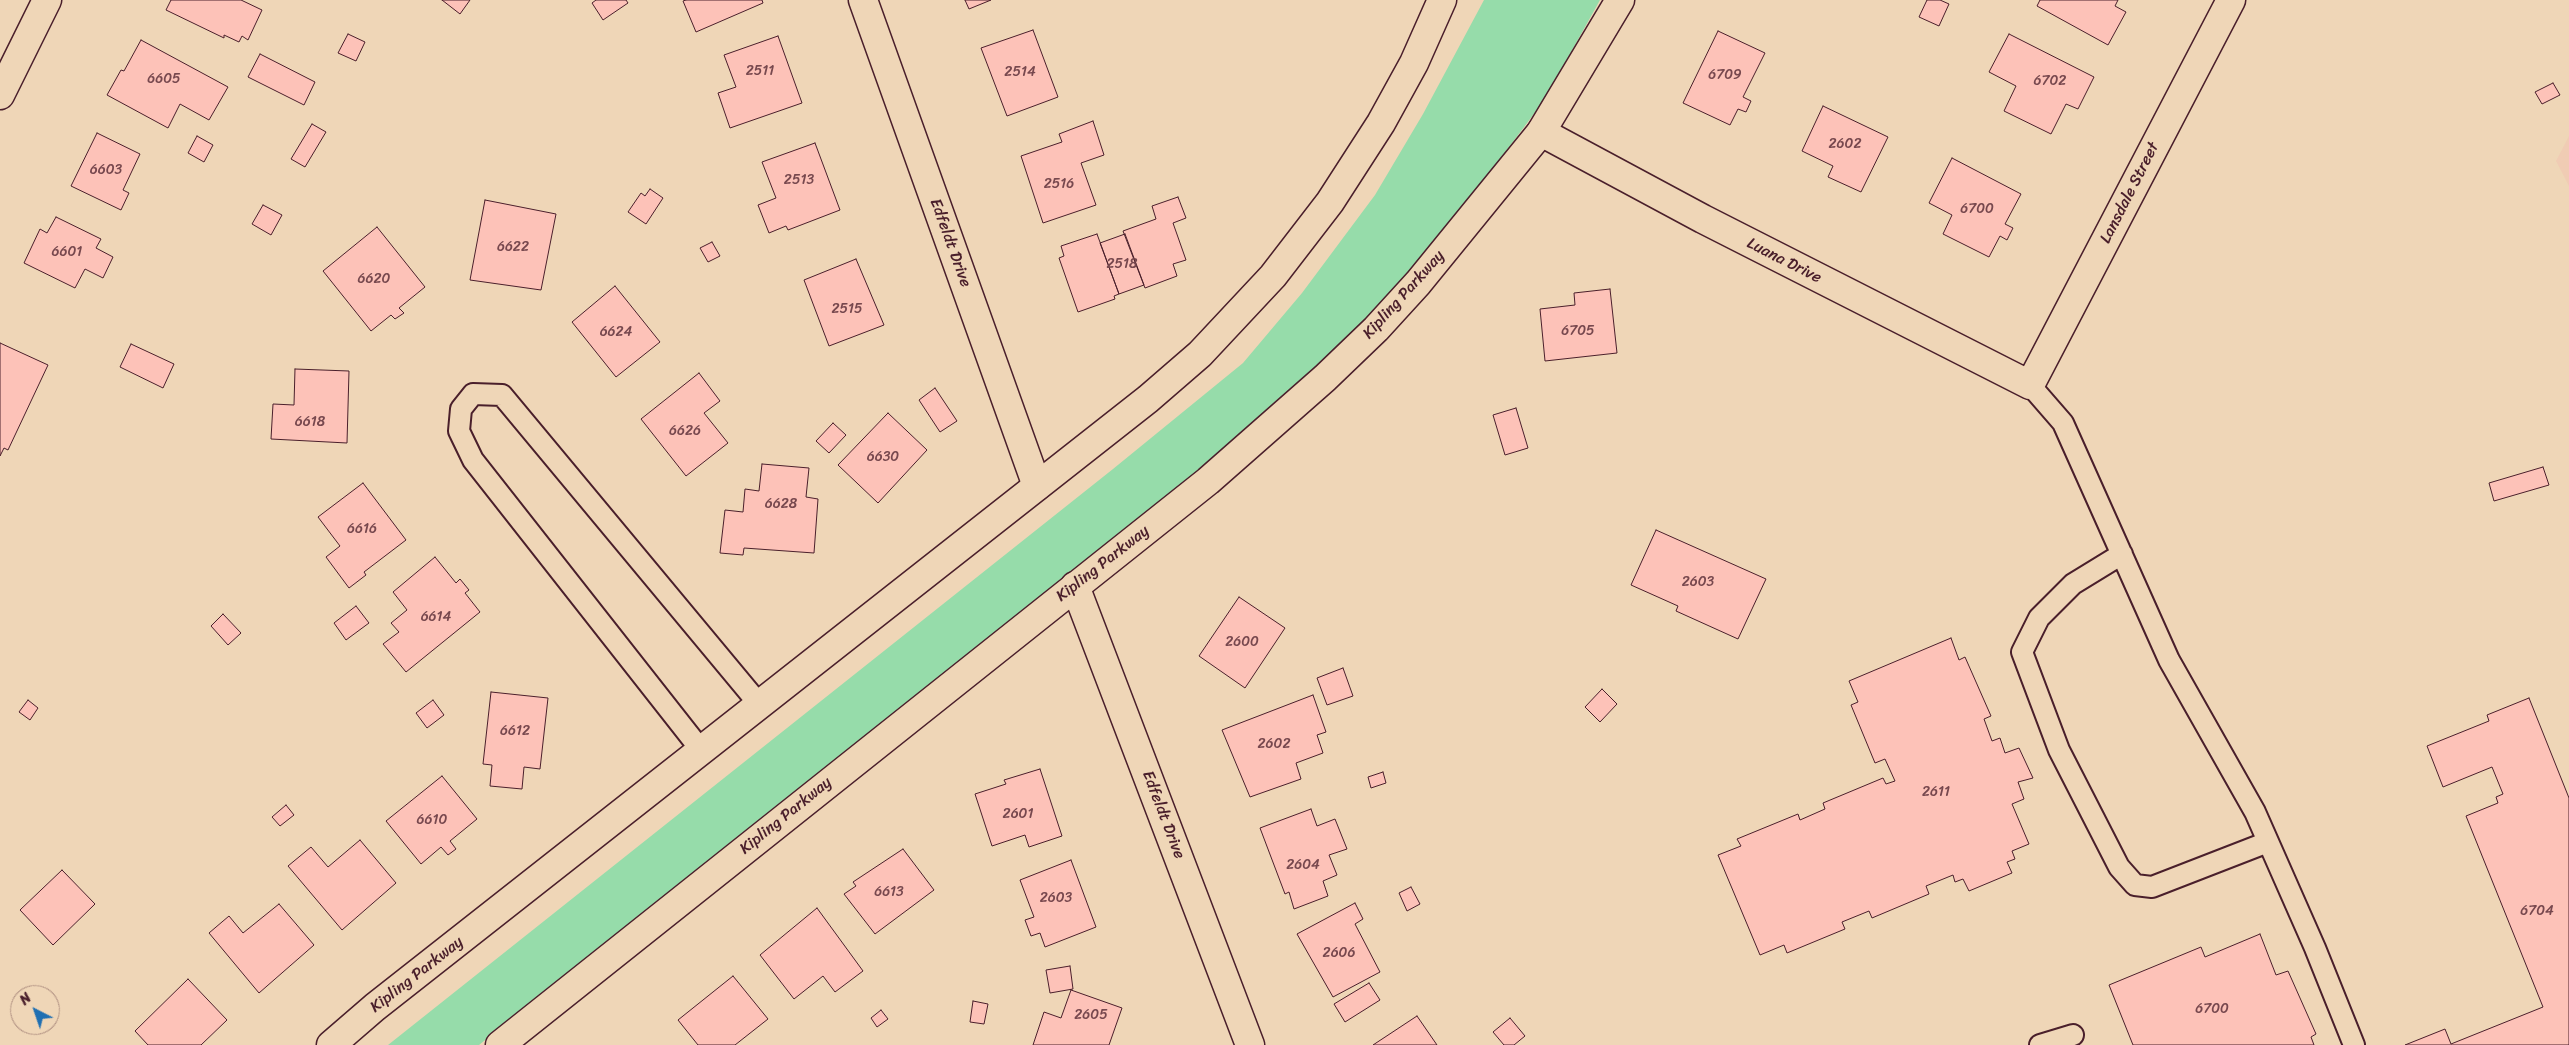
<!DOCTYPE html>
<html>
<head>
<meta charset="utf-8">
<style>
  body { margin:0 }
  #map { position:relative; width:2569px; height:1045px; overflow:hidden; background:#efd6b7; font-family:Sriracha,sans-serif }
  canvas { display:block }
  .north { position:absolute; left:10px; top:985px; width:50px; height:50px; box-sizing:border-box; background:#efd6b7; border:1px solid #ad8d7f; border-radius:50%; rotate:319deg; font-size:14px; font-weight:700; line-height:20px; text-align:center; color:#4a1f2b }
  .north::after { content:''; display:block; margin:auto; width:18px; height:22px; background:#1f6fb2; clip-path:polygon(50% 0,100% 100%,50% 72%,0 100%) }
</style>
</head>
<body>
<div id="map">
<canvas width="2569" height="1045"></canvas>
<div class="north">N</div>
</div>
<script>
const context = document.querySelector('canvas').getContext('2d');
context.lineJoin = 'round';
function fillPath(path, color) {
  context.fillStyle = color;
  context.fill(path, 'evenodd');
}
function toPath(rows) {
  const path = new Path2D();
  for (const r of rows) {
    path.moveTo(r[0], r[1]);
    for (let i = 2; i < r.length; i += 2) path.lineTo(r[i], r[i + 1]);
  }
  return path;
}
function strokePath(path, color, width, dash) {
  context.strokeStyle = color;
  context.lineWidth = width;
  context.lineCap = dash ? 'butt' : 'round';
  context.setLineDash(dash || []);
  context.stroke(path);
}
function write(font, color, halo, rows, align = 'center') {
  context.font = font + ' Sriracha,sans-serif';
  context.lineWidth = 4;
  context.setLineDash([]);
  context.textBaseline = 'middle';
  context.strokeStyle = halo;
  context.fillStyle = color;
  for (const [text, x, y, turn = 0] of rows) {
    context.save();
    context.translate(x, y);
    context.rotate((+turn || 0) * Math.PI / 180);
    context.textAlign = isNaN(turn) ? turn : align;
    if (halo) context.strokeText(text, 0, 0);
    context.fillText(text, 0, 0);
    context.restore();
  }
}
const built = toPath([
  [2569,136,2569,186,2556,161]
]);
const green = toPath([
  [1484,0,1600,0,1545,99,1432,250,1341,344,1161,503,730,843,479,1045,388,1045,1113,469,1243,363,1302,293,1375,195,1423,114]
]);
const building = toPath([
  [171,0,241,0,262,10,248,40,242,36,239,42,224,35,224,38,166,10,171,0],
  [442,0,470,0,460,14,442,0],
  [596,0,626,0,628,3,603,20,592,3,596,0],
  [686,0,762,0,763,3,696,32,683,1,686,0],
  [965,0,991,0,969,9,965,0],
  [1927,0,1940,0,1949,4,1939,26,1919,17,1927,0],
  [2040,0,2118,0,2115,6,2126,12,2108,45,2037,6,2040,0],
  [1033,30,1058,97,1007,116,981,48,1033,30],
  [1718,31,1765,53,1743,97,1751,101,1746,112,1738,109,1730,125,1683,103,1718,31],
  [348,34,365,42,356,61,338,53,348,34],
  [2009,34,2094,77,2078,109,2066,104,2051,134,2004,111,2016,86,1989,72,2009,34],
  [778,36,802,103,730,128,718,93,736,87,724,55,778,36],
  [141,40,228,87,209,120,180,104,168,128,107,95,121,70,124,71,141,40],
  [260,54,315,82,304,105,248,77,260,54],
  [2553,83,2560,95,2542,104,2535,92,2553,83],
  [1823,106,1888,137,1861,192,1828,177,1833,166,1802,151,1823,106],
  [1093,121,1104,155,1081,163,1096,205,1043,223,1021,156,1062,142,1059,134,1093,121],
  [312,124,326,132,305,167,291,159,312,124],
  [97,133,140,154,123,190,129,193,121,210,71,186,97,133],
  [197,136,213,145,204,162,188,153,197,136],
  [815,143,840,210,788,230,786,226,769,233,758,205,776,198,762,162,815,143],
  [1952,158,2021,194,2005,224,2013,228,2007,240,2000,236,1989,257,1943,234,1952,215,1929,203,1952,158],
  [650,189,663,198,646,224,628,212,641,193,645,196,650,189],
  [1178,197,1186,218,1173,223,1186,260,1173,264,1177,276,1145,288,1123,231,1156,219,1152,206,1178,197],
  [485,200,556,214,541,290,470,280,485,200],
  [263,205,282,215,271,235,252,224,263,205],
  [56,217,101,239,96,248,113,257,103,278,85,269,75,288,24,263,40,229,47,233,56,217],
  [377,227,425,287,399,308,404,313,395,319,391,315,371,331,323,271,377,227],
  [1097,234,1119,294,1114,296,1115,299,1078,312,1059,258,1064,256,1061,246,1097,234],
  [1125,234,1144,285,1119,294,1100,243,1125,234],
  [712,242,720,256,708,262,700,248,712,242],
  [856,259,884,325,829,346,804,280,856,259],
  [615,286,660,342,616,377,572,322,615,286],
  [1610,289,1617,353,1545,361,1540,309,1575,305,1574,293,1610,289],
  [0,343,48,365,8,450,4,448,0,456,0,343],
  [131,344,174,364,163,388,120,367,131,344],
  [295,369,349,371,347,443,271,439,273,404,294,405,295,369],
  [699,373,720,401,704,413,728,443,686,476,641,419,699,373],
  [935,388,957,421,940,432,919,400,935,388],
  [1516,408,1528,448,1505,455,1493,415,1516,408],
  [888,413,927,450,878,503,838,465,888,413],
  [833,423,846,435,829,453,816,441,833,423],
  [762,464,809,468,806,497,818,499,814,553,744,548,743,555,720,553,725,510,743,512,745,489,759,491,762,464],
  [2543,467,2549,485,2494,501,2489,483,2543,467],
  [363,483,406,540,364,572,366,575,349,588,326,557,340,546,318,517,363,483],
  [1656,530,1766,579,1738,639,1676,611,1678,606,1631,585,1656,530],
  [435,557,456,583,460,579,469,590,465,593,480,612,406,672,383,644,399,632,391,623,407,610,393,592,435,557],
  [1239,597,1285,628,1245,688,1199,656,1239,597],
  [356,606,369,623,346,640,334,623,356,606],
  [223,614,241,633,228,645,211,626,223,614],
  [1951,638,1959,660,1965,657,1991,716,1984,719,1992,741,2000,738,2005,753,2019,748,2033,778,2018,782,2024,799,2012,804,2029,844,2012,851,2015,859,2007,862,2012,873,1969,891,1963,879,1955,882,1953,875,1926,886,1929,894,1872,918,1869,911,1842,922,1845,929,1787,953,1784,945,1760,955,1718,855,1741,846,1737,839,1798,814,1800,820,1825,809,1823,803,1883,778,1886,784,1895,781,1885,759,1875,763,1851,705,1858,702,1849,681,1951,638],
  [1343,668,1353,696,1327,705,1317,678,1343,668],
  [1602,689,1617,704,1600,722,1585,707,1602,689],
  [491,692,548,698,540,769,524,767,522,789,490,786,492,765,483,764,491,692],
  [1313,695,1326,732,1317,735,1323,753,1296,763,1301,779,1250,797,1222,730,1313,695],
  [2529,698,2569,798,2569,1045,2405,1045,2445,1029,2451,1044,2543,1007,2466,816,2498,803,2496,797,2503,794,2492,767,2443,787,2427,746,2489,721,2487,715,2529,698],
  [28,700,38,708,30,720,19,712,28,700],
  [433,700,444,715,427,728,416,713,433,700],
  [1040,769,1062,836,1029,847,1025,835,992,846,975,794,1006,784,1004,780,1040,769],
  [1383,772,1386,783,1371,788,1368,777,1383,772],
  [442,776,477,819,450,841,456,849,448,855,441,847,421,864,386,821,442,776],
  [286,805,294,815,280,826,272,817,286,805],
  [1311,809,1317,826,1335,819,1347,849,1329,855,1337,875,1323,881,1328,896,1294,909,1289,892,1285,894,1260,828,1311,809],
  [360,840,396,883,342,930,288,866,311,847,328,867,360,840],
  [903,849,934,890,875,934,844,894,856,886,853,882,903,849],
  [1071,860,1096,927,1045,947,1040,933,1031,936,1025,920,1034,917,1020,880,1071,860],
  [62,870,95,904,53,945,20,910,62,870],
  [1411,887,1420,904,1407,911,1399,893,1411,887],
  [1355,903,1363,919,1355,924,1380,972,1333,997,1297,934,1355,903],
  [279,904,314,945,259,993,209,933,229,916,243,933,279,904],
  [817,908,863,971,835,992,823,976,794,999,760,955,817,908],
  [2260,934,2276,975,2288,971,2316,1034,2311,1037,2314,1045,2133,1045,2109,985,2201,947,2205,957,2260,934],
  [1070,966,1073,989,1050,993,1046,970,1070,966],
  [733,976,768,1019,735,1045,698,1045,678,1020,733,976],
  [188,979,227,1020,201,1045,148,1045,135,1031,188,979],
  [1369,983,1380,1000,1345,1022,1334,1004,1369,983],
  [1071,990,1122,1008,1109,1045,1033,1045,1044,1012,1061,1018,1071,990],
  [973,1001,988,1004,984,1024,970,1022,973,1001],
  [881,1010,888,1019,877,1027,871,1018,881,1010],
  [1417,1016,1437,1045,1373,1045,1417,1016],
  [1510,1018,1525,1036,1514,1045,1504,1045,1493,1032,1510,1018]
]);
const service = toPath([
  [2030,385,2063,423,2169,660,2255,812,2315,948,2354,1045],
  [2122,554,2073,584,2039,618,2022,652,2059,750,2119,867,2135,885,2152,887,2268,842],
  [701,750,473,460,459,431,461,409,473,394,502,395,759,704],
  [2040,1045,2073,1035]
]);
const minor = toPath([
  [863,0,1037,486],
  [0,95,47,0],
  [1541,132,1703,219,2030,385,2231,0],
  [1075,586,1250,1045]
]);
const tertiary = toPath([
  [331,1045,375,1007,1148,399,1200,354,1273,276,1330,202,1381,123,1414,63,1442,0],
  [500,1045,1208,481,1325,378,1376,329,1418,283,1541,132,1620,0]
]);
const numberNames = [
  ["2511",760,71],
  ["2514",1020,72],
  ["6709",1725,75],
  ["6605",164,79],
  ["6702",2050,81],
  ["2602",1845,144],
  ["6603",106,170],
  ["2513",799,180],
  ["2516",1059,184],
  ["6700",1977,209],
  ["6622",513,247],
  ["6601",67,252],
  ["2518",1122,264],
  ["6620",374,279],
  ["2515",847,309],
  ["6705",1578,331],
  ["6624",616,332],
  ["6618",310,422],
  ["6626",685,431],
  ["6630",883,457],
  ["6628",781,504],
  ["6616",362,529],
  ["2603",1698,582],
  ["6614",436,617],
  ["2600",1242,642],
  ["6612",515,731],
  ["2602",1274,744],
  ["2611",1936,792],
  ["2601",1018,814],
  ["6610",432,820],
  ["2604",1303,865],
  ["6613",889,892],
  ["2603",1056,898],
  ["6704",2537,911],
  ["2606",1339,953],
  ["6700",2212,1009],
  ["2605",1091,1015]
];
const streetNames = [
  ["Lansdale Street",2130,193,-63],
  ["Edfeldt Drive",950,243,70],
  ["Luana Drive",1784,261,27],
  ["Kipling Parkway",1404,295,-48],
  ["Kipling Parkway",1103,564,-38],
  ["Edfeldt Drive",1163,815,69],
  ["Kipling Parkway",786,816,-39],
  ["Kipling Parkway",417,975,-38]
];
fillPath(built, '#f0ccb4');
fillPath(green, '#96dcaa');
fillPath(building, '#fdc2b8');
strokePath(building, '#4a1f2b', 1);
strokePath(service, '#4a1f2b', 24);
strokePath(minor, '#4a1f2b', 31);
strokePath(tertiary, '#4a1f2b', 31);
strokePath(service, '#efd6b7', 20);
strokePath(minor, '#efd6b7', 28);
strokePath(tertiary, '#efd6b7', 28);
write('14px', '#77484e', null, numberNames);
write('16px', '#4a1f2b', '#efd6b7', streetNames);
</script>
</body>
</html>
